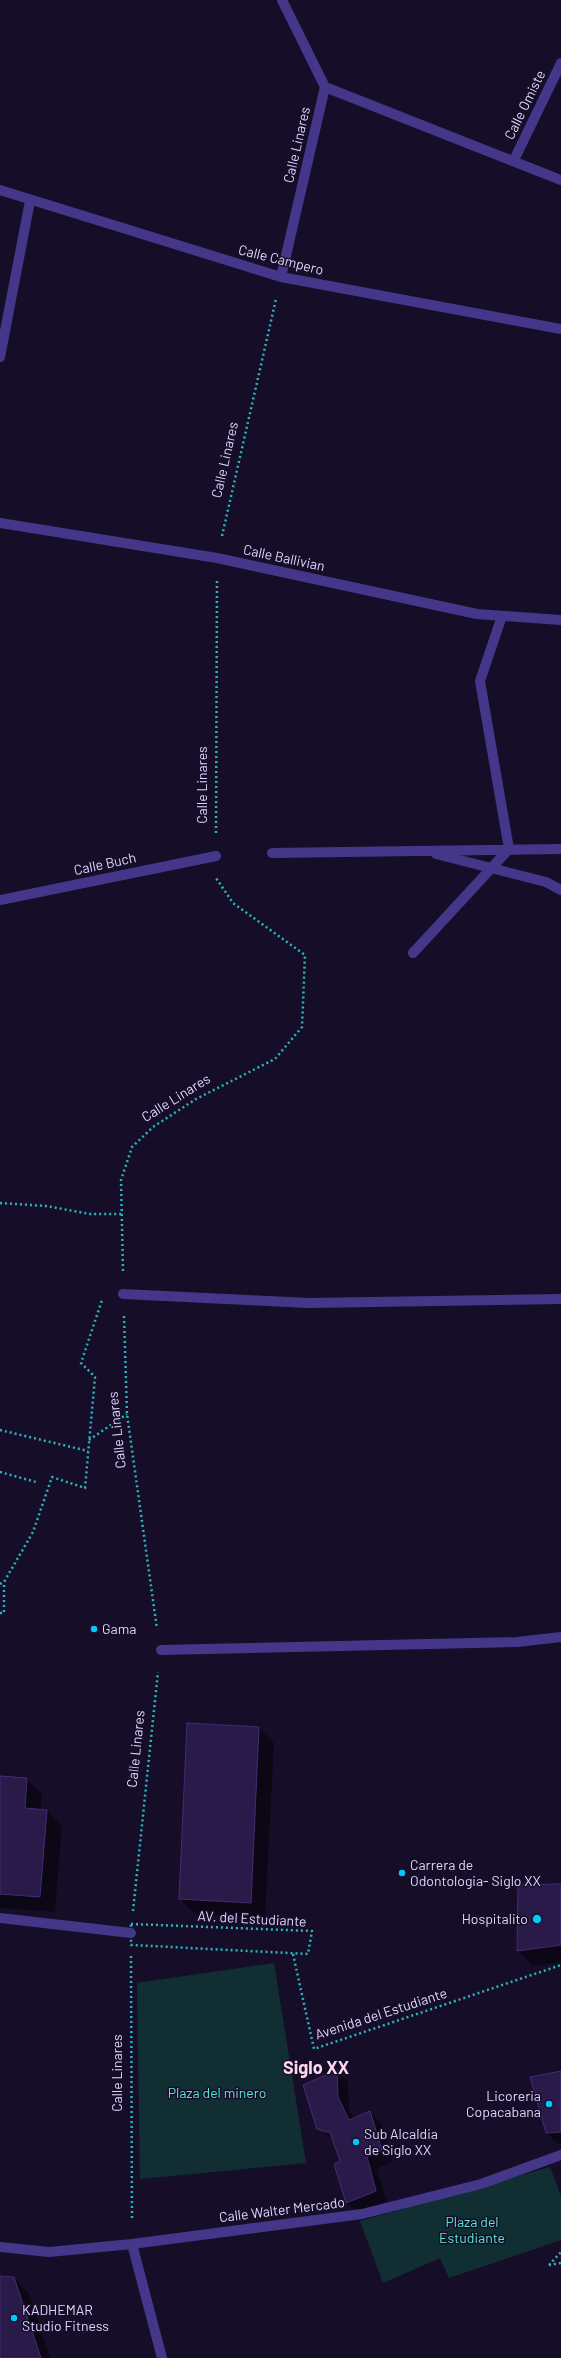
<!DOCTYPE html>
<html>
<head>
<meta charset="utf-8">
<style>
  body { margin:0 }
  canvas { display:block; background:#160e28 }
</style>
</head>
<body>
<canvas width="561" height="2358"></canvas>
<script>
const context = document.querySelector('canvas').getContext('2d');
context.lineJoin = 'round';
function fillPath(path, color) {
  context.fillStyle = color;
  context.fill(path, 'evenodd');
}
function toPath(rows) {
  const path = new Path2D();
  for (const r of rows) {
    path.moveTo(r[0], r[1]);
    for (let i = 2; i < r.length; i += 2) path.lineTo(r[i], r[i + 1]);
  }
  return path;
}
function strokePath(path, color, width, dash) {
  context.strokeStyle = color;
  context.lineWidth = width;
  context.lineCap = dash ? 'butt' : 'round';
  context.setLineDash(dash || []);
  context.stroke(path);
}
function write(font, color, halo, rows, align = 'center') {
  context.font = font + ' Barlow,sans-serif';
  context.lineWidth = 3;
  context.setLineDash([]);
  context.textBaseline = 'middle';
  context.strokeStyle = halo;
  context.fillStyle = color;
  for (const [text, x, y, turn = 0] of rows) {
    context.save();
    context.translate(x, y);
    context.rotate((+turn || 0) * Math.PI / 180);
    context.textAlign = isNaN(turn) ? turn : align;
    if (halo) context.strokeText(text, 0, 0);
    context.fillText(text, 0, 0);
    context.restore();
  }
}
const green = toPath([
  [274,1963,306,2163,140,2179,137,1983],
  [550,2167,561,2196,561,2240,449,2278,440,2258,383,2283,360,2221]
]);
const shadow = toPath([
  [259,1728,274,1743,265,1918,195,1914,180,1899],
  [0,1777,27,1779,42,1794,41,1810,47,1811,62,1826,55,1912,0,1908],
  [561,1885,561,1962,533,1966,518,1951,519,1886],
  [337,2071,348,2082,349,2108,354,2119,370,2112,381,2123,392,2161,377,2169,387,2202,357,2213,346,2202,341,2161,334,2141,318,2128,304,2086],
  [561,2072,561,2143,558,2144,547,2133],
  [0,2277,14,2278,29,2294,50,2358,0,2358]
]);
const building = toPath([
  [187,1723,259,1727,251,1903,179,1899,187,1723],
  [0,1776,27,1778,25,1808,47,1810,40,1897,0,1894,0,1776],
  [561,1884,561,1945,517,1951,518,1885,561,1884],
  [337,2070,338,2097,349,2120,370,2111,382,2150,367,2157,376,2191,346,2203,334,2164,340,2161,330,2133,317,2129,303,2085,337,2070],
  [561,2071,561,2132,546,2133,530,2077,561,2071],
  [0,2276,14,2277,41,2358,0,2358,0,2276]
]);
const path = toPath([
  [222,536,276,299],
  [216,833,217,580],
  [0,1203,46,1206,90,1214,122,1214],
  [123,1271,121,1180,132,1147,153,1127,196,1099,275,1059,302,1027,305,955,233,903,216,878],
  [124,1316,127,1414,157,1629],
  [0,1430,88,1451],
  [89,1440,127,1414],
  [0,1472,36,1482],
  [0,1584,4,1582,33,1532,52,1477,85,1488,95,1377,81,1363,102,1300],
  [0,1613,4,1613,4,1582],
  [133,1911,158,1672],
  [131,1924,312,1931,308,1954,131,1945,131,1924],
  [293,1954,314,2049,561,1965],
  [131,1956,132,2221],
  [549,2265,561,2252],
  [549,2265,561,2263]
]);
const street = toPath([
  [282,0,325,87],
  [325,87,561,180],
  [514,160,561,63],
  [0,190,281,277,561,329],
  [281,277,325,87],
  [0,357,30,201],
  [0,523,217,558,477,614,561,620],
  [272,853,561,849],
  [436,854,546,882,561,890],
  [0,900,216,856],
  [413,953,509,849,480,681,502,616],
  [123,1294,309,1303,561,1299],
  [161,1650,517,1642,561,1637],
  [0,1918,131,1933],
  [132,2244,162,2358],
  [0,2247,49,2252,132,2244,362,2214,481,2184,561,2155]
]);
const markers = [
  [94,1629,4,"#01c7ff"],
  [402,1873,4,"#01c7ff"],
  [537,1919,5,"#01c7ff"],
  [549,2104,4,"#01c7ff"],
  [356,2142,4,"#01c7ff"],
  [14,2318,4,"#01c7ff"]
];
const streetNames = [
  ["Calle Omiste",525,105,-64],
  ["Calle Linares",297,145,-77],
  ["Calle Campero",281,260,14],
  ["Calle Linares",225,460,-77],
  ["Calle Ballivian",284,558,12],
  ["Calle Linares",202,785,-90],
  ["Calle Buch",105,864,-12],
  ["Calle Linares",176,1098,-32],
  ["Calle Linares",117,1430,-96],
  ["Calle Linares",136,1749,-84],
  ["AV. del Estudiante",252,1919,3],
  ["Avenida del Estudiante",381,2014,-18],
  ["Calle Linares",117,2073,-90],
  ["Calle Walter Mercado",282,2210,-7]
];
const poiNames = [
  ["Gama",102,1629],
  ["Carrera de",410,1865],
  ["Odontologia- Siglo XX",410,1881],
  ["Hospitalito",528,1919,"right"],
  ["Licoreria",541,2096,"right"],
  ["Copacabana",541,2112,"right"],
  ["Sub Alcaldia",364,2134],
  ["de Siglo XX",364,2150],
  ["KADHEMAR",22,2310],
  ["Studio Fitness",22,2326]
];
const parkNames = [
  ["Plaza del minero",217,2093],
  ["Plaza del",472,2222],
  ["Estudiante",472,2238]
];
const districtNames = [
  ["Siglo XX",316,2068]
];
fillPath(green, '#112f32');
fillPath(shadow, '#0007');
fillPath(building, '#291a49');
strokePath(building, '#432b76', 1);
strokePath(path, '#2ab5be', 2.5, [2, 3]);
strokePath(street, '#443789', 10);
for (const [x, y, r, color] of markers) {
  const dot = new Path2D();
  dot.arc(x, y, r, 0, 2 * Math.PI);
  context.fillStyle = color;
  context.fill(dot);
  strokePath(dot, '#160e28', 1.5);
}
write('14px', '#dfd5ff', '#160e28', streetNames);
write('14px', '#dfd5ff', '#160e28', poiNames, 'left');
write('14px', '#5be5d3', '#160e28', parkNames);
write('bold 18px', '#ffd7ec', '#160e28', districtNames);
</script>
</body>
</html>
